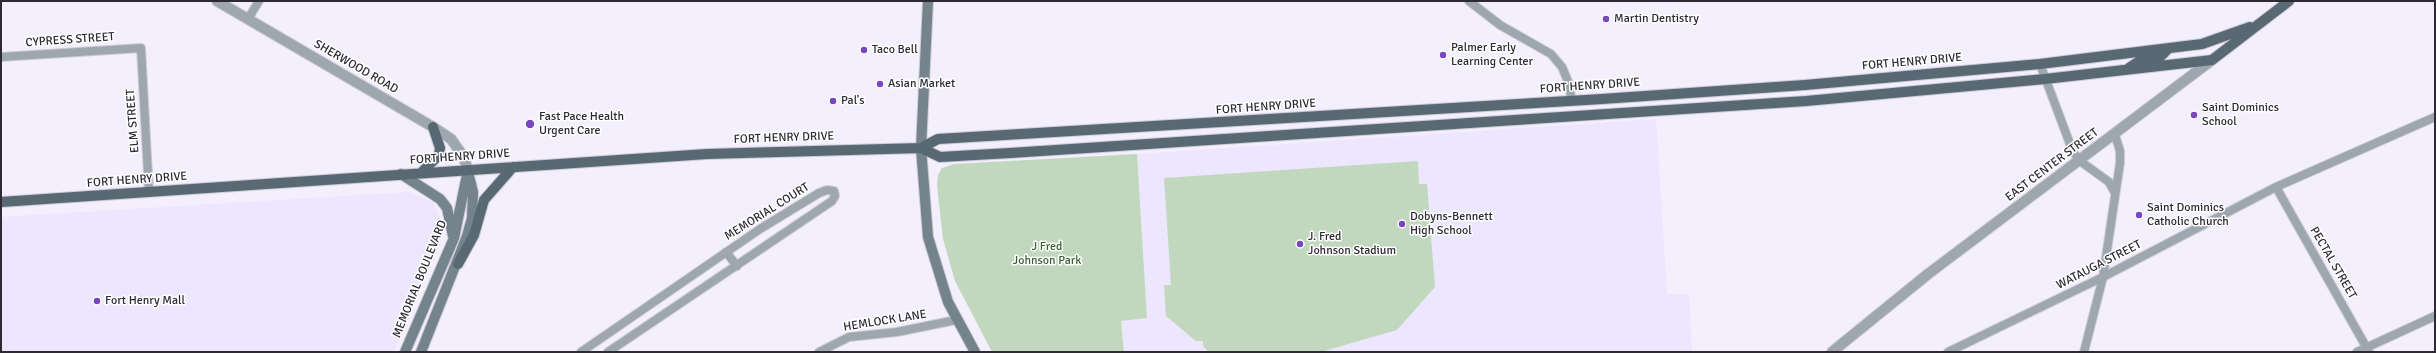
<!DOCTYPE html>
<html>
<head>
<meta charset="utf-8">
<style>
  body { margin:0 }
  #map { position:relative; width:2436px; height:353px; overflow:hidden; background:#f3effd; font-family:Signika,sans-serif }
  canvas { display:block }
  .frame { position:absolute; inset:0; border:2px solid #2d2a33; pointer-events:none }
</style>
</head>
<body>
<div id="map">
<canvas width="2436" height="353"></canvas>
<div class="frame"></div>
</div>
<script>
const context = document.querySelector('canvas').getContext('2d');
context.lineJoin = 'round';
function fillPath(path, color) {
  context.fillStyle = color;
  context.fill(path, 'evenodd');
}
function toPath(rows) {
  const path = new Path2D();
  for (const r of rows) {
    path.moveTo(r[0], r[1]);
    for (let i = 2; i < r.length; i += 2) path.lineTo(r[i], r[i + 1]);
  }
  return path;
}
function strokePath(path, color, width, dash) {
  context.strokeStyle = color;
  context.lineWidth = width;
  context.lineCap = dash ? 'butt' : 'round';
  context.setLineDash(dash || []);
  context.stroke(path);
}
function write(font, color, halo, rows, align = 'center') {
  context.font = font + ' Signika,sans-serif';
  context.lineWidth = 3;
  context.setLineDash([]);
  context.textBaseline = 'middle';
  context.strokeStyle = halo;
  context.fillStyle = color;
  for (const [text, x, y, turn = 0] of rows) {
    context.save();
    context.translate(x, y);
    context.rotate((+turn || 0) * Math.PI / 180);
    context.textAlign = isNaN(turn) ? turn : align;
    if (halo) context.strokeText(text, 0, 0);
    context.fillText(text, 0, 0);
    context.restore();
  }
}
const built = toPath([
  [1656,119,1667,294,1689,294,1692,352,1124,352,1121,321,1147,318,1137,154],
  [410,192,433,202,445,227,443,236,394,352,1,352,1,217]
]);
const green = toPath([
  [1137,154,1147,318,1121,321,1124,352,992,352,955,281,943,239,937,186,938,175,942,168,954,164],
  [1418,161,1419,184,1427,184,1435,287,1397,330,1324,351,1209,352,1203,346,1203,341,1196,341,1166,316,1164,285,1171,285,1164,178]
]);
const minor = toPath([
  [1469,1,1500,25,1551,54,1562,67,1570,86,1571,100],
  [248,19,259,1],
  [1,57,141,48,149,192],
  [2040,64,2073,152,2080,161,2109,182,2115,193],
  [2276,187,2369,352],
  [726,252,737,266],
  [581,352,760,229,819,193,827,190,834,191,835,196,832,201,608,352],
  [819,352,849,337,897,332,956,320],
  [1948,352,2103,277,2276,187,2435,117],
  [2084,352,2103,277,2120,163,2120,151,2115,135],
  [2357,352,2435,316]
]);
const tertiary = toPath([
  [217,1,433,127,451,139,463,156,468,170],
  [1832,352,1928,274,2212,60]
]);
const secondary = toPath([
  [928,1,921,148,928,237,948,302,975,352],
  [401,174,440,199,447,208,453,236],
  [405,352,454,238,468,170],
  [421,352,467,236,472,218,473,192,468,172]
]);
const primary = toPath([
  [2129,68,2141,60,2159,58,2169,48],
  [921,148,938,139,1602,99,1805,85,2040,64,2202,44,2250,27],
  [421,173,439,155,440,148,433,127],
  [1,202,707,154,921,148,940,157,1010,153,1806,101,2045,79,2212,60,2289,1],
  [458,264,474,235,484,200,513,167]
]);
const markers = [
  [1606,19,4,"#7847bf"],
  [864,50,4,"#7847bf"],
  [1443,55,4,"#7847bf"],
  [880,84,4,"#7847bf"],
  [833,101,4,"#7847bf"],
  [2194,115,4,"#7847bf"],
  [530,124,5,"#7847bf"],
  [2139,215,4,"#7847bf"],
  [1402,224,4,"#7847bf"],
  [1300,244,4,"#7847bf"],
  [97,301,4,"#7847bf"]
];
const poiNames = [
  ["Martin Dentistry",1614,19],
  ["Palmer Early",1451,48],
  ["Learning Center",1451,62],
  ["Taco Bell",872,50],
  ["Asian Market",888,84],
  ["Pal's",841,101],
  ["Saint Dominics",2202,108],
  ["School",2202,122],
  ["Fast Pace Health",539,117],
  ["Urgent Care",539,131],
  ["Saint Dominics",2147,208],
  ["Catholic Church",2147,222],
  ["Dobyns-Bennett",1410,217],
  ["High School",1410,231],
  ["J. Fred",1308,237],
  ["Johnson Stadium",1308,251],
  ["Fort Henry Mall",105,301]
];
const streetNames = [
  ["CYPRESS STREET",70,40,-4],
  ["FORT HENRY DRIVE",1912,62,-5],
  ["SHERWOOD ROAD",356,67,30],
  ["FORT HENRY DRIVE",1590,86,-4],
  ["FORT HENRY DRIVE",1266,107,-4],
  ["ELM STREET",133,121,-94],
  ["FORT HENRY DRIVE",784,138,-2],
  ["FORT HENRY DRIVE",460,157,-4],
  ["EAST CENTER STREET",2052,165,-37],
  ["FORT HENRY DRIVE",137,180,-4],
  ["MEMORIAL COURT",767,212,-32],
  ["PECTAL STREET",2333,263,60],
  ["WATAUGA STREET",2099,265,-27],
  ["MEMORIAL BOULEVARD",420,279,-68],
  ["HEMLOCK LANE",885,321,-9]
];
const parkNames = [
  ["J Fred",1047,247],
  ["Johnson Park",1047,261]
];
fillPath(built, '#ede6ff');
fillPath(green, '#c2d8be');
strokePath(minor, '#cfccd9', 10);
strokePath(tertiary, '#cfccd9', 12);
strokePath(secondary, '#cfccd9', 12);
strokePath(primary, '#cfccd9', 12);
strokePath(minor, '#9da7ad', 8);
strokePath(tertiary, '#9da7ad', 10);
strokePath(secondary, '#74838c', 10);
strokePath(primary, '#586974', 10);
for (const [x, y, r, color] of markers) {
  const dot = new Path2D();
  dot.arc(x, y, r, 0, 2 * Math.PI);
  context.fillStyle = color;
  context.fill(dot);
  strokePath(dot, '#fff', 1.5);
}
write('12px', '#2d2a33', '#fff', poiNames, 'left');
write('12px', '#2d2a33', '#fff', streetNames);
write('12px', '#396432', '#fff', parkNames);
</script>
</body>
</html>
